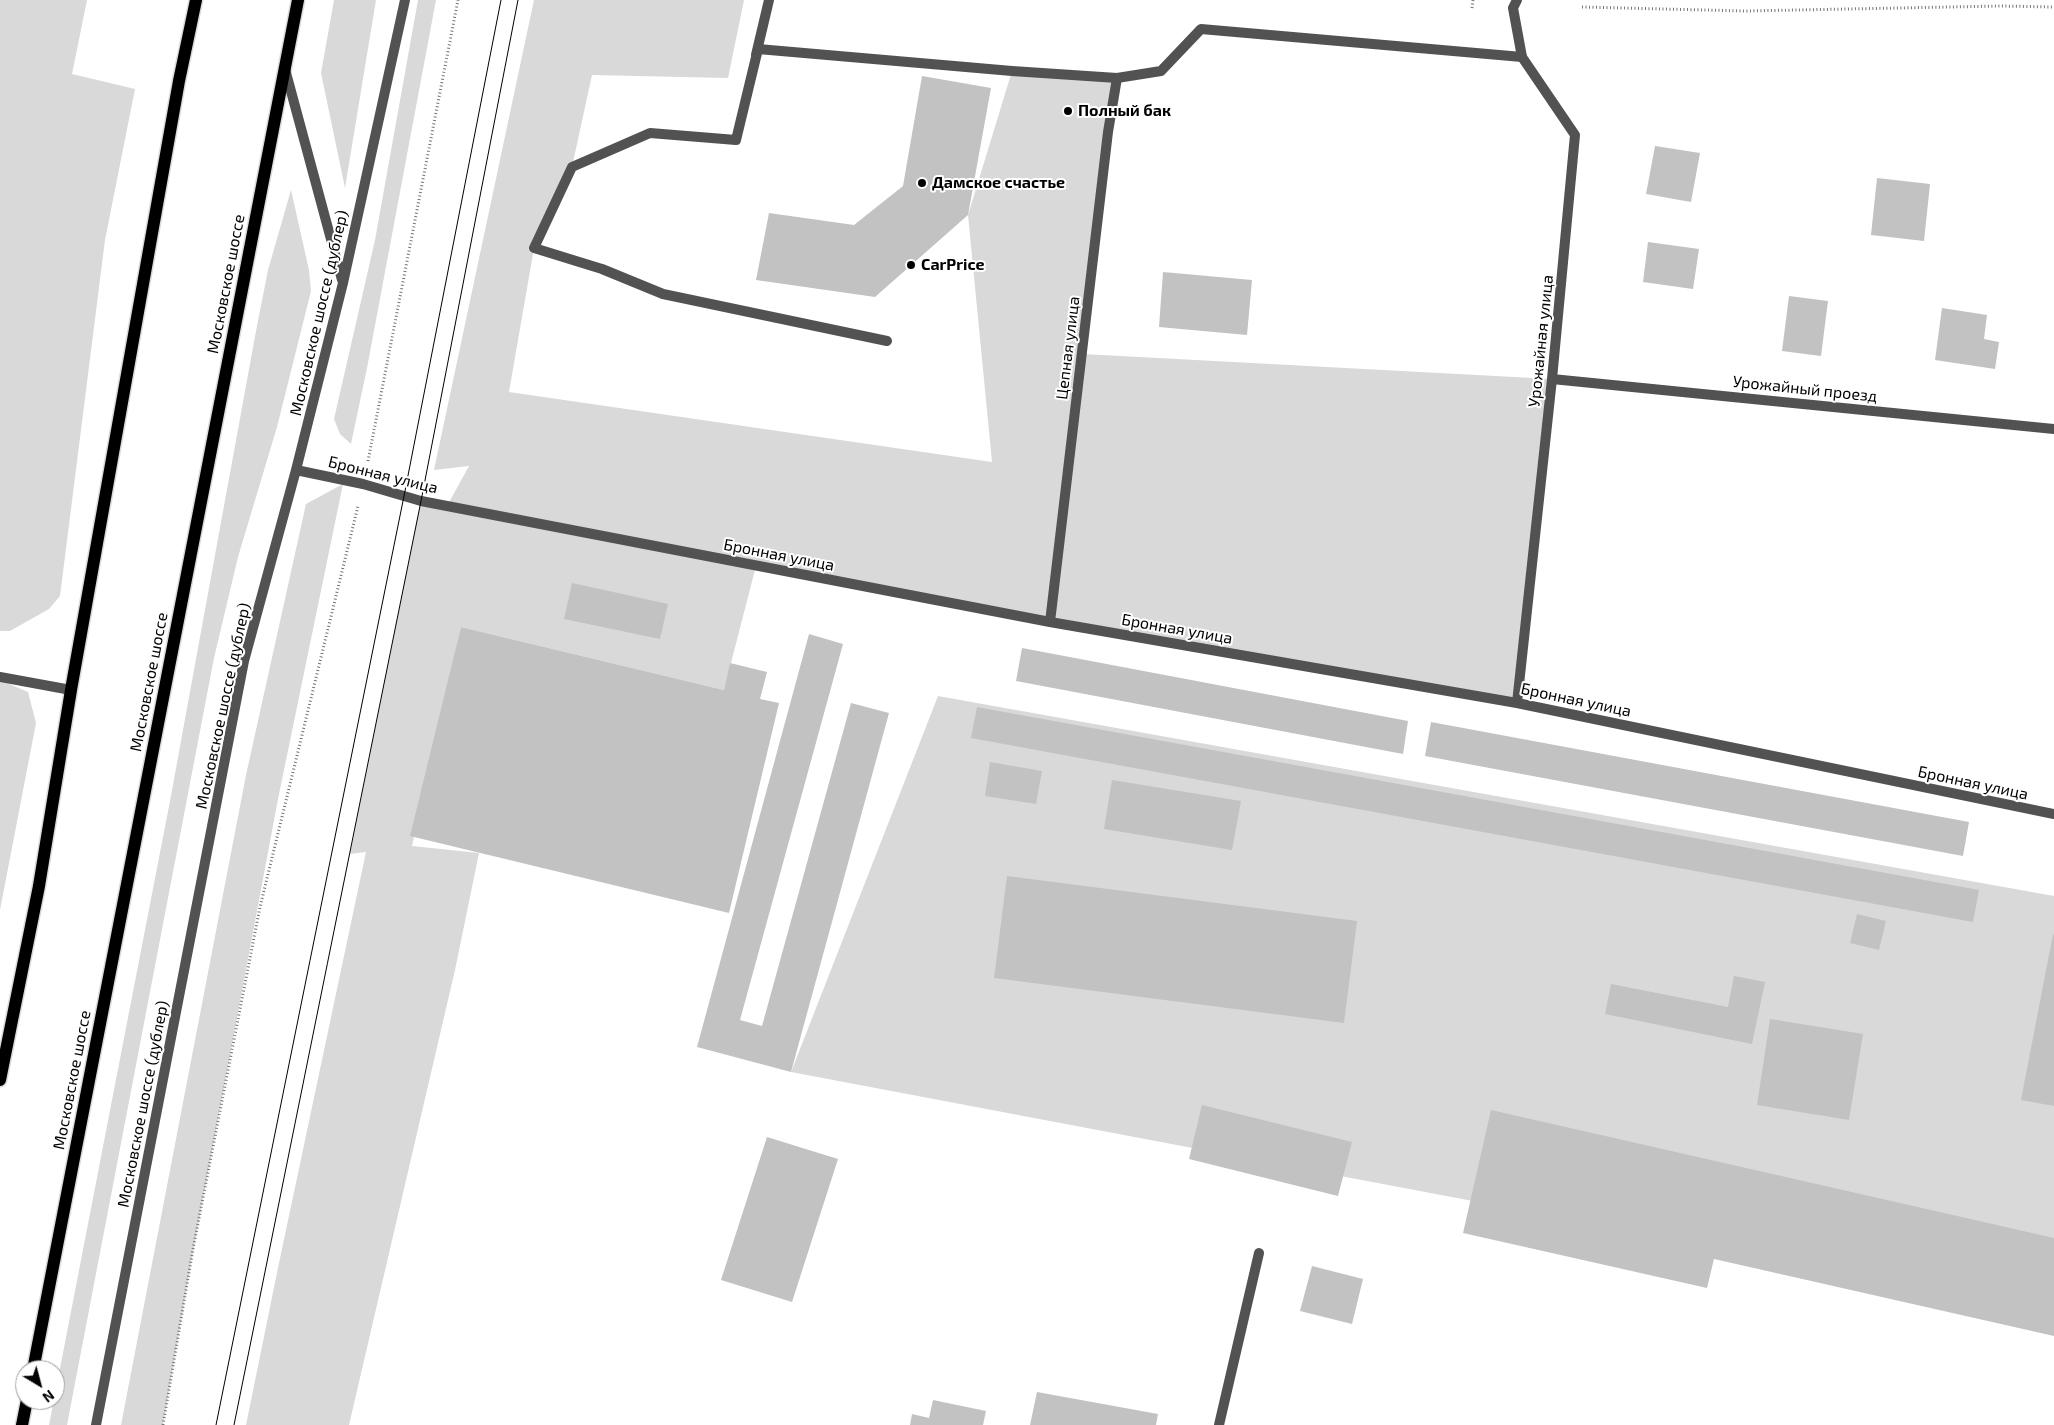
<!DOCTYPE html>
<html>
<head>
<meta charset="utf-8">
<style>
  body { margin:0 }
  #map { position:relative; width:2054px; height:1425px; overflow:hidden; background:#fff; font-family:"Exo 2",sans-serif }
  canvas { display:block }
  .north { position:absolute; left:15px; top:1360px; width:50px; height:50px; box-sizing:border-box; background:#fff; border:1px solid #999; border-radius:50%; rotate:143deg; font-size:14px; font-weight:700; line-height:20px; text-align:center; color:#000 }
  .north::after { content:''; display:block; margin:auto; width:18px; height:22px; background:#000; clip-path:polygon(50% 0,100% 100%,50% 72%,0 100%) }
</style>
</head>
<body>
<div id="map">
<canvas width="2054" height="1425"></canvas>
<div class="north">N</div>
</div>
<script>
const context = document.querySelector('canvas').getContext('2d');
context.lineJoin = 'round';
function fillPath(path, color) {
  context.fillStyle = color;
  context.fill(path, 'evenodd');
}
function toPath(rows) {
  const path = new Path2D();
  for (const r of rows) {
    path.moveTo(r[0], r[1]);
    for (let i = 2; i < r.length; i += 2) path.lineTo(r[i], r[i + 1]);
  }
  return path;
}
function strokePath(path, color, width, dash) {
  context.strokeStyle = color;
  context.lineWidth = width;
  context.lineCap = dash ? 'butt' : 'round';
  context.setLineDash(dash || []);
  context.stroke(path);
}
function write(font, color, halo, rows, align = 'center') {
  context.font = font + ' "Exo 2",sans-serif';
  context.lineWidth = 4;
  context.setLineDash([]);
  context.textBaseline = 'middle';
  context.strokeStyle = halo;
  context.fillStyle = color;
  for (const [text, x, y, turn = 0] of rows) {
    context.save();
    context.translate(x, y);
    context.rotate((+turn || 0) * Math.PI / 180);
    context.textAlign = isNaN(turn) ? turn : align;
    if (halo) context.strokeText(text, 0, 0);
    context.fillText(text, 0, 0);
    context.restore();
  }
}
const green = toPath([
  [0,0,87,0,72,74,135,89,105,240,60,596,49,609,10,631,0,631],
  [334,0,376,0,345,188,321,73],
  [418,0,436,0,367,368,351,444,340,434,334,419,375,240],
  [534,0,744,0,728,78,592,75,572,167,534,248,509,392,992,462,968,215,1012,71,1117,78,1083,354,1552,379,1517,703,756,566,724,690,461,627,412,846,479,853,455,970,349,1425,246,1425,279,1263,366,852,350,854,421,501,447,506,469,466,434,470],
  [291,190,309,270,311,291,277,427,238,557,214,658,67,1425,49,1425,170,801,256,331,268,270],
  [343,484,278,799,191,1263,163,1425,121,1425,246,775,306,504],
  [0,680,28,692,36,723,0,910],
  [938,696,2054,896,2054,1311,791,1072]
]);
const building = toPath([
  [922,76,991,88,968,215,875,297,756,280,769,213,854,225,903,186],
  [1655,146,1700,153,1691,202,1646,194],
  [1877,178,1930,184,1924,241,1871,235],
  [1648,242,1699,249,1693,289,1643,282],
  [1163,272,1252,280,1247,335,1159,327],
  [1789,296,1828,301,1821,356,1782,351],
  [1942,308,1987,315,1984,339,1999,342,1995,369,1935,360],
  [572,583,668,604,660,639,564,619],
  [461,627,724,690,730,663,767,672,760,699,779,703,729,913,410,836],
  [809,634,843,644,740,1020,762,1026,851,703,889,713,791,1072,697,1047],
  [1022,648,1408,721,1403,754,1016,681],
  [977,707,1979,890,1973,922,971,738],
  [1431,722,1969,822,1963,856,1425,756],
  [990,762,1042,771,1036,804,985,796],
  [1112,780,1241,801,1232,850,1104,829],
  [1007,876,1357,921,1344,1023,994,978],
  [1857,914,1886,921,1879,950,1850,943],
  [2053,934,2054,934,2054,1106,2021,1100],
  [1734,976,1765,982,1752,1044,1605,1014,1611,984,1728,1007],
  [1770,1019,1863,1034,1849,1120,1757,1105],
  [1202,1105,1352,1142,1338,1196,1189,1159],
  [1491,1110,2054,1238,2054,1336,1714,1259,1707,1288,1463,1233],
  [767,1137,838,1159,792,1302,721,1280],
  [1312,1266,1363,1279,1352,1324,1300,1311],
  [1037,1392,1158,1414,1156,1425,1030,1425],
  [933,1400,986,1411,983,1425,910,1425,912,1414,929,1418]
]);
const path = toPath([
  [1582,7,1745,11,2001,6,2054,7],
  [1472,8,1473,0],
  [368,461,458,0],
  [163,1425,193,1249,260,907,358,506]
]);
const service = toPath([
  [756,55,769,0],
  [887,341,663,294,602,269,534,248,572,167,650,133,736,140,758,49,1012,71,1117,78,1161,71,1201,29,1522,57],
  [0,677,71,690],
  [1219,1425,1259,1253]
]);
const minor = toPath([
  [1517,0,1513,8,1522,57,1575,135,1552,379,1517,703],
  [285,69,342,280],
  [1552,379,2054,429],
  [296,470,363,484,421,501,1050,622,1517,703,2054,814],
  [1050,622,1108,132,1117,78],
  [96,1425,244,661,296,470,343,283,405,0]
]);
const primary = toPath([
  [0,1080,39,886,71,690,179,81,196,0],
  [33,1370,298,0],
  [22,1425,27,1400]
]);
const tram = toPath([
  [216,1425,404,496,501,0],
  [234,1425,421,501,518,0]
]);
const markers = [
  [1068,111,5,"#000"],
  [922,183,5,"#000"],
  [911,265,5,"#000"]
];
const poiNames = [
  ["Полный бак",1078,111],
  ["Дамское счастье",932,183],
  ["CarPrice",921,265]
];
const streetNames = [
  ["Московское шоссе",226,284,-79],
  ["Московское шоссе (дублер)",319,313,-77],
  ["Урожайная улица",1541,341,-84],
  ["Цепная улица",1068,348,-83],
  ["Урожайный проезд",1805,389,6],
  ["Бронная улица",383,475,14],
  ["Бронная улица",779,555,11],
  ["Бронная улица",1177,629,10],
  ["Московское шоссе",149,682,-79],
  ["Бронная улица",1576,700,12],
  ["Московское шоссе (дублер)",223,706,-78],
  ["Бронная улица",1973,783,12],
  ["Московское шоссе",72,1080,-79],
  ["Московское шоссе (дублер)",143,1104,-79]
];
fillPath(green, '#d9d9d9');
fillPath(building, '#c2c2c2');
strokePath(primary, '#dbdbdb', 15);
strokePath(path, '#747474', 3, [1, 2.5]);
strokePath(service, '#525252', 10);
strokePath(minor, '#525252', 10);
strokePath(primary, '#000', 12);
strokePath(tram, '#000', 1);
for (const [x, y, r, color] of markers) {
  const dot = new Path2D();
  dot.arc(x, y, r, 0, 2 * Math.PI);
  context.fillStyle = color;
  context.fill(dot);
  strokePath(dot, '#fff', 2);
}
write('bold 16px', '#000', '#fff', poiNames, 'left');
write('16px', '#000', '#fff', streetNames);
</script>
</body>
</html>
